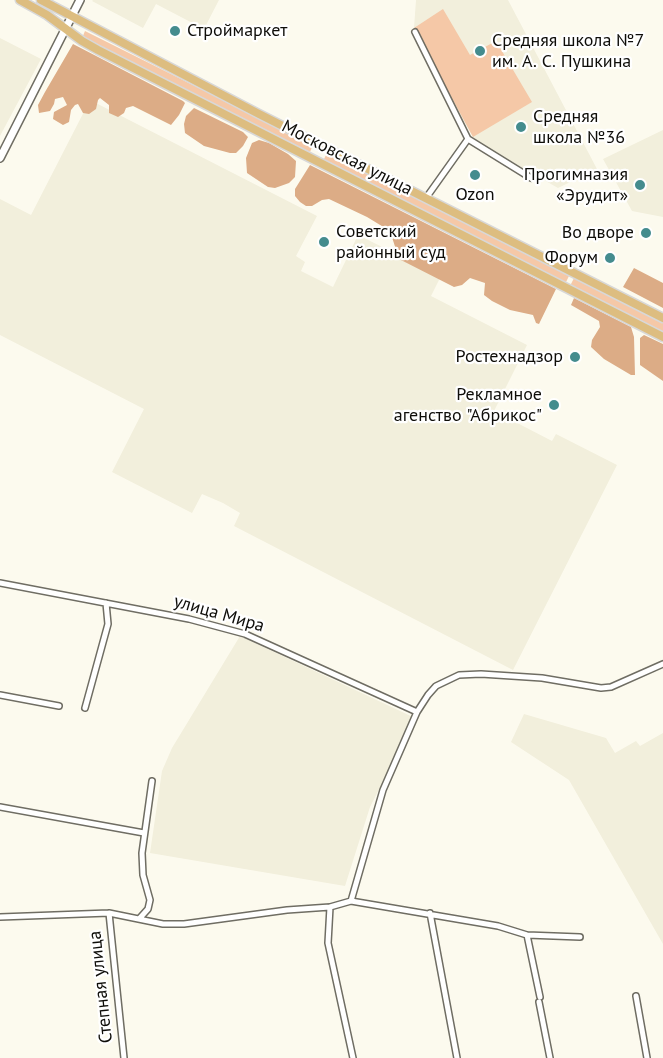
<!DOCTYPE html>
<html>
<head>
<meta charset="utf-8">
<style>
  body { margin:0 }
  canvas { display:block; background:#fcfaee }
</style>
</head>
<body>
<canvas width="663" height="1058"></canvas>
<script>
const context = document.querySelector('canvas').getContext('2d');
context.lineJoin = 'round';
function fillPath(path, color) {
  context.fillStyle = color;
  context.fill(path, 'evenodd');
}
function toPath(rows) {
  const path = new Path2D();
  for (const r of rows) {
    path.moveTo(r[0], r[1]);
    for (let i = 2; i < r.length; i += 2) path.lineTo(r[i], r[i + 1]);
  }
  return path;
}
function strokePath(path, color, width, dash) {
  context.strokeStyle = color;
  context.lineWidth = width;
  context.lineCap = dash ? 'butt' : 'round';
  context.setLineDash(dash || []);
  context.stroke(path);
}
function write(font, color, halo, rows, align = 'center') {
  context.font = font + ' "PT Sans",sans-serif';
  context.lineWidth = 4.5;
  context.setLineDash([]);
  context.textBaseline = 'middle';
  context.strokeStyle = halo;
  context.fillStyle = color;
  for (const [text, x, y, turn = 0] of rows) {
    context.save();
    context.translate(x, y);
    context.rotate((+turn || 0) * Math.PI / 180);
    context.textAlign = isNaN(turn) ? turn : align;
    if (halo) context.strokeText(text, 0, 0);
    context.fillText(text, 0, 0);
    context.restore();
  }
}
const built = toPath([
  [93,0,219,0,204,29,156,4,143,28,92,1],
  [416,0,508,0,597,169,558,188,479,143,473,137,462,118,414,28],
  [0,38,41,59,0,136],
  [90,100,317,216,296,256,305,262,301,271,333,287,358,235,441,276,431,296,527,345,494,411,552,441,556,434,617,465,513,670,234,526,240,513,223,503,202,494,192,513,112,472,144,409,0,335,0,199,31,215],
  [663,130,663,217,632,211,603,159],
  [240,636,415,718,370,807,345,886,150,853,162,771,172,748],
  [524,714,606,738,615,753,636,741,640,746,663,733,663,944,569,780,511,742]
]);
const green = toPath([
  [443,9,470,55,496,41,532,102,473,137,414,28],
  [85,31,313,145,310,152,82,38],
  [328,151,570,274,565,284,323,161],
  [575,276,663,322,663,334,570,286]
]);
const forest = toPath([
  [73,44,183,101,185,103,179,115,171,125,133,106,126,108,124,113,118,117,109,113,109,105,100,98,98,100,96,109,89,114,83,113,78,104,75,105,71,110,69,122,63,125,53,119,54,112,67,105,63,97,55,99,54,104,50,111,39,113,38,105,45,92],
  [194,108,243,132,248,137,243,146,236,153,230,153,204,146,185,133,184,124,186,116],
  [259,140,269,143,288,154,296,161,295,177,289,183,275,188,268,187,247,173,246,158,252,143],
  [310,165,556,289,539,324,536,323,533,315,510,310,492,301,484,295,485,283,470,278,462,285,454,287,399,259,390,231,367,217,329,199,322,200,312,206,306,206,300,202,295,196,295,189],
  [634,268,663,283,663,308,623,287],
  [574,298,631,327,634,337,635,375,631,375,604,359,591,347,592,340,600,327,599,321,571,305],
  [644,335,663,344,663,381,640,365,640,338]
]);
const minor = toPath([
  [415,32,468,139],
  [426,198,468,139,531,178],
  [0,583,189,619,245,634,417,712],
  [0,695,59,706],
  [85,708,108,624,106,603],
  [0,807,144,833],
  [351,901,383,790,417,712,428,695,436,686,459,675,481,674,542,678,601,688,611,687,663,664],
  [109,913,124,1058],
  [430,913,457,1058],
  [0,917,109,913,163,924,184,924,287,910,330,907],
  [139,919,148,909,150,900,143,875,142,853,152,781],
  [527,935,540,997],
  [636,996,647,1058],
  [539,1002,550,1058],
  [353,1058,328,943,330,907,351,901,498,926,527,935,580,937]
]);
const tertiary = toPath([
  [0,158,80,0]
]);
const primary = toPath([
  [20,0,47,15,82,41,98,50,663,337],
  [41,0,259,114,663,318]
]);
const markers = [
  [175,31,6,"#448c8e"],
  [480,51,6,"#448c8e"],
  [521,127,6,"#448c8e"],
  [475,175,6,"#448c8e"],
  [640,185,6,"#448c8e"],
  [646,233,6,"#448c8e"],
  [324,242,6,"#448c8e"],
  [610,258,6,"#448c8e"],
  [575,357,6,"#448c8e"],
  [554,405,6,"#448c8e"]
];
const poiNames = [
  ["Строймаркет",187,31,"left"],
  ["Средняя школа №7",492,41,"left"],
  ["им. А. С. Пушкина",492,62,"left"],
  ["Средняя",533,117,"left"],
  ["школа №36",533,138,"left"],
  ["Прогимназия",628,175],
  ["«Эрудит»",628,196],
  ["Ozon",475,195,"center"],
  ["Советский",336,232,"left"],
  ["районный суд",336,253,"left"],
  ["Во дворе",634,233],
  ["Форум",598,258],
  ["Ростехнадзор",563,357],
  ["Рекламное",542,395],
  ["агенство \"Абрикос\"",542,416]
];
const streetNames = [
  ["Московская улица",347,158,27],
  ["улица Мира",219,614,16],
  ["Степная улица",101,987,-96]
];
fillPath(built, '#f2efdc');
fillPath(green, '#f5c8a7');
fillPath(forest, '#dcac86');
strokePath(minor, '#6f6d63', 8);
strokePath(tertiary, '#6f6d63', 10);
strokePath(primary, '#d8d8d8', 11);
strokePath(minor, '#fff', 5);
strokePath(tertiary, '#fff', 7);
strokePath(primary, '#ddbd80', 8);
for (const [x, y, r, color] of markers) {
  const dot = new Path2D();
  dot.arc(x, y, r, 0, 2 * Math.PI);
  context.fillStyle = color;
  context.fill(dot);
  strokePath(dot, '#fff', 2);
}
write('18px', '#0e0d09', '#fff', poiNames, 'right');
write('18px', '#0e0d09', '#fff', streetNames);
</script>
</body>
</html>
